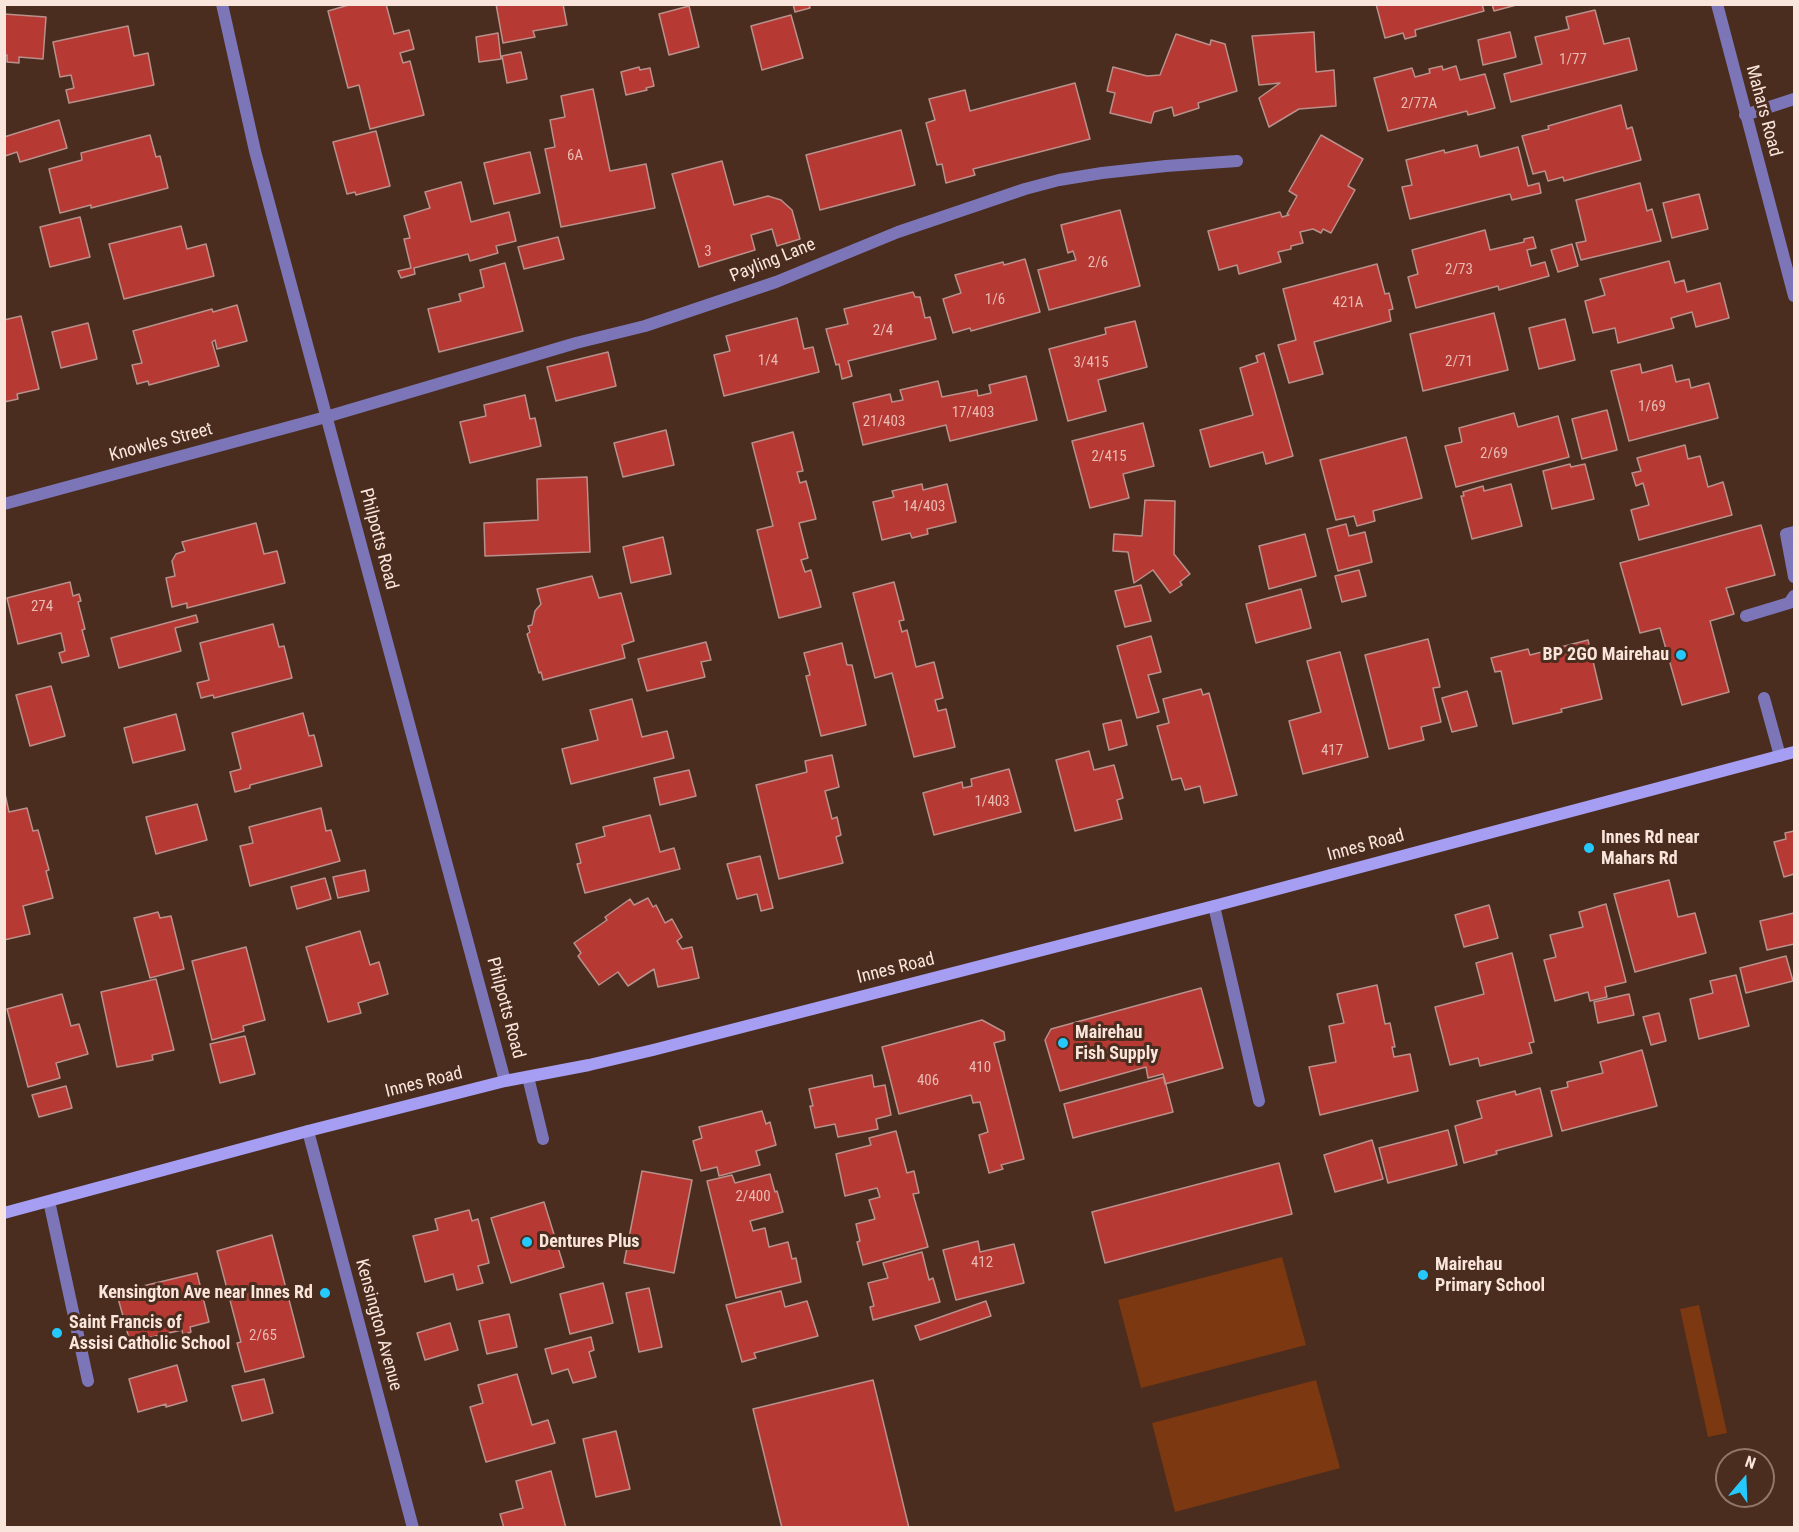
<!DOCTYPE html>
<html>
<head>
<meta charset="utf-8">
<style>
  body { margin:0 }
  #map { position:relative; width:1799px; height:1532px; overflow:hidden; background:#4a2d1e; font-family:"Roboto Condensed",sans-serif }
  canvas { display:block }
  .frame { position:absolute; inset:0; border:6px solid #f9e5db; pointer-events:none }
  .north { position:absolute; left:1715px; top:1448px; width:60px; height:60px; box-sizing:border-box; background:#4a2d1e; border:2px solid #90776a; border-radius:50%; rotate:19deg; font-size:16px; font-weight:700; line-height:24px; text-align:center; color:#f9e5db }
  .north::after { content:''; display:block; margin:auto; width:21px; height:27px; background:#25c9fe; clip-path:polygon(50% 0,100% 100%,50% 72%,0 100%) }
</style>
</head>
<body>
<div id="map">
<canvas width="1799" height="1532"></canvas>
<div class="frame"></div>
<div class="north">N</div>
</div>
<script>
const context = document.querySelector('canvas').getContext('2d');
context.lineJoin = 'round';
function fillPath(path, color) {
  context.fillStyle = color;
  context.fill(path, 'evenodd');
}
function toPath(rows) {
  const path = new Path2D();
  for (const r of rows) {
    path.moveTo(r[0], r[1]);
    for (let i = 2; i < r.length; i += 2) path.lineTo(r[i], r[i + 1]);
  }
  return path;
}
function strokePath(path, color, width, dash) {
  context.strokeStyle = color;
  context.lineWidth = width;
  context.lineCap = dash ? 'butt' : 'round';
  context.setLineDash(dash || []);
  context.stroke(path);
}
function write(font, color, halo, rows, align = 'center') {
  context.font = font + ' "Roboto Condensed",sans-serif';
  context.lineWidth = 6;
  context.setLineDash([]);
  context.textBaseline = 'middle';
  context.strokeStyle = halo;
  context.fillStyle = color;
  for (const [text, x, y, turn = 0] of rows) {
    context.save();
    context.translate(x, y);
    context.rotate((+turn || 0) * Math.PI / 180);
    context.textAlign = isNaN(turn) ? turn : align;
    if (halo) context.strokeText(text, 0, 0);
    context.fillText(text, 0, 0);
    context.restore();
  }
}
const green = toPath([
  [1282,1257,1306,1345,1141,1388,1118,1300],
  [1699,1305,1727,1433,1708,1437,1680,1309],
  [1316,1380,1340,1468,1175,1512,1152,1423]
]);
const building = toPath([
  [352,4,386,4,394,34,409,30,414,49,400,53,403,63,410,61,424,115,370,129,359,85,348,88,328,11,352,4],
  [496,4,563,4,567,25,533,31,535,37,503,43,496,4],
  [793,4,809,4,810,8,795,12,793,4],
  [1376,4,1482,4,1484,11,1415,30,1416,36,1405,39,1403,33,1385,38,1376,4],
  [1492,4,1520,4,1494,11,1492,4],
  [689,6,699,47,669,55,659,14,689,6],
  [1595,10,1604,44,1629,38,1637,70,1511,102,1504,74,1542,64,1535,37,1569,29,1566,17,1595,10],
  [4,14,46,17,43,59,19,57,19,63,7,62,7,55,4,55,4,14],
  [791,15,803,58,762,70,751,26,791,15],
  [128,26,134,56,148,53,154,85,69,103,66,90,74,88,71,75,60,77,53,42,128,26],
  [1314,32,1316,72,1334,70,1336,106,1299,109,1269,127,1259,98,1280,83,1259,85,1252,36,1314,32],
  [1510,32,1516,57,1483,65,1478,40,1510,32],
  [498,33,501,59,479,62,476,37,498,33],
  [1176,34,1210,45,1211,40,1225,44,1237,91,1198,103,1199,108,1174,116,1172,107,1154,112,1151,123,1110,113,1115,93,1107,91,1113,67,1147,76,1160,75,1176,34],
  [521,52,527,79,507,83,502,56,521,52],
  [1442,66,1443,70,1456,66,1460,80,1485,74,1495,108,1468,115,1467,111,1388,131,1374,78,1412,68,1415,77,1430,73,1429,69,1442,66],
  [639,67,640,70,650,68,654,86,646,88,647,90,626,95,621,72,639,67],
  [1075,83,1090,139,973,169,975,175,946,183,942,164,937,165,926,123,935,120,929,99,965,90,970,111,1075,83],
  [593,89,610,171,646,164,655,208,561,227,545,149,555,147,550,120,565,117,561,96,593,89],
  [1621,105,1627,129,1632,127,1641,160,1564,181,1563,177,1548,181,1545,171,1533,174,1522,136,1549,129,1548,126,1621,105],
  [59,120,67,148,20,162,17,152,5,156,4,137,59,120],
  [901,130,915,185,820,210,806,155,901,130],
  [376,131,390,186,356,195,355,192,347,194,333,142,376,131],
  [150,135,156,157,160,156,168,188,91,208,91,205,60,213,49,169,82,160,81,153,150,135],
  [1321,135,1363,159,1348,186,1355,190,1331,233,1323,229,1321,233,1313,229,1300,232,1303,243,1291,246,1291,249,1278,252,1281,262,1239,274,1237,265,1219,270,1208,231,1280,212,1282,217,1289,215,1287,214,1297,196,1289,191,1321,135],
  [1477,145,1480,157,1518,147,1528,186,1539,183,1541,193,1512,200,1510,194,1410,219,1402,187,1412,185,1406,160,1444,150,1445,153,1477,145],
  [530,152,540,193,494,204,484,163,530,152],
  [722,161,734,205,768,196,781,200,792,210,800,239,777,246,772,229,751,235,755,250,699,267,672,174,722,161],
  [461,182,471,222,509,212,516,241,496,246,498,253,470,261,468,254,414,268,415,274,401,278,398,271,411,268,404,239,410,238,404,216,430,208,425,192,461,182],
  [1640,183,1647,211,1652,209,1661,241,1581,260,1576,243,1586,241,1576,200,1640,183],
  [1699,194,1708,229,1672,238,1663,203,1699,194],
  [1120,210,1140,286,1049,310,1038,270,1076,260,1073,251,1068,253,1061,225,1120,210],
  [80,217,90,257,50,267,40,227,80,217],
  [181,226,187,249,206,244,214,276,124,299,109,244,181,226],
  [1485,230,1490,250,1524,242,1524,239,1533,237,1536,248,1527,250,1531,266,1545,262,1549,276,1499,290,1498,286,1416,308,1408,277,1418,274,1412,250,1485,230],
  [558,237,564,259,524,269,518,247,558,237],
  [1572,244,1578,266,1558,272,1551,250,1572,244],
  [1025,259,1040,312,971,331,970,328,953,333,943,299,961,293,955,275,1003,262,1004,265,1025,259],
  [1669,261,1675,283,1684,280,1687,292,1720,283,1729,318,1696,327,1692,312,1671,318,1674,328,1618,343,1615,328,1593,333,1585,301,1605,295,1600,279,1669,261],
  [505,263,523,331,439,352,428,309,461,301,459,294,484,287,480,270,505,263],
  [1377,264,1385,294,1389,293,1393,309,1389,310,1391,321,1314,342,1323,374,1289,383,1278,345,1296,340,1283,289,1377,264],
  [913,292,915,297,920,297,925,318,930,317,936,339,848,361,852,376,842,379,839,364,836,365,826,329,848,324,844,309,913,292],
  [237,305,247,341,217,349,215,340,212,342,219,366,149,385,148,381,137,384,132,365,142,363,133,331,212,309,213,312,237,305],
  [1494,313,1508,370,1423,391,1410,334,1494,313],
  [21,316,39,389,17,394,18,399,4,402,4,320,21,316],
  [797,318,804,349,813,347,819,372,724,396,714,355,730,351,726,336,797,318],
  [1565,319,1575,360,1539,369,1529,328,1565,319],
  [1135,321,1147,367,1098,380,1106,411,1068,421,1049,349,1106,334,1105,328,1135,321],
  [88,323,97,359,61,368,52,332,88,323],
  [608,352,616,386,556,401,547,367,608,352],
  [1264,353,1293,456,1266,464,1263,452,1210,467,1200,430,1253,415,1240,368,1258,362,1256,356,1264,353],
  [1640,364,1642,373,1672,365,1676,382,1689,379,1691,388,1709,383,1718,418,1629,441,1611,371,1640,364],
  [1026,376,1037,420,950,441,946,425,863,445,853,403,890,394,892,402,903,400,900,390,938,381,942,397,977,390,978,396,991,393,989,385,1026,376],
  [525,395,530,419,535,418,541,446,470,463,460,422,486,416,484,405,525,395],
  [1607,410,1617,450,1582,459,1572,419,1607,410],
  [1514,413,1518,427,1558,416,1569,457,1456,487,1445,446,1462,442,1459,428,1514,413],
  [1143,423,1154,466,1123,474,1129,498,1090,508,1072,441,1143,423],
  [666,430,674,465,623,477,614,443,666,430],
  [793,432,803,471,797,472,800,483,806,481,816,519,799,523,808,558,801,560,805,572,811,570,821,607,779,618,757,530,773,526,752,443,793,432],
  [1406,437,1422,498,1373,511,1375,521,1357,526,1354,516,1336,520,1320,460,1406,437],
  [1685,445,1688,459,1700,456,1708,487,1723,482,1732,515,1639,540,1631,510,1649,505,1643,483,1636,486,1632,473,1641,471,1637,458,1685,445],
  [1570,464,1571,467,1585,464,1594,499,1552,509,1543,471,1570,464],
  [587,477,590,552,485,556,484,523,538,520,537,479,587,477],
  [922,484,923,490,947,484,956,522,927,529,928,534,912,538,910,533,882,540,873,502,894,497,892,491,922,484],
  [1511,484,1522,526,1472,539,1461,496,1464,496,1463,492,1483,486,1484,491,1511,484],
  [1145,500,1175,501,1174,554,1190,574,1180,582,1182,585,1170,593,1153,570,1134,583,1128,552,1113,551,1114,534,1142,536,1145,500],
  [256,523,264,554,277,551,285,583,187,608,187,603,172,607,166,578,175,576,172,561,176,554,185,551,182,542,256,523],
  [1346,524,1349,536,1365,532,1372,562,1338,571,1327,529,1346,524],
  [1761,525,1775,575,1726,588,1734,614,1710,621,1729,692,1682,705,1660,628,1640,633,1620,563,1761,525],
  [1305,534,1316,576,1269,589,1259,546,1305,534],
  [663,537,671,574,631,583,623,547,663,537],
  [1359,570,1366,596,1342,602,1335,576,1359,570],
  [592,576,599,598,621,593,634,641,622,645,625,658,543,680,541,672,539,673,527,634,530,632,528,626,532,625,535,611,541,604,537,589,592,576],
  [70,582,73,596,79,594,81,601,78,602,85,629,82,630,89,656,62,663,59,653,65,651,61,633,18,644,7,598,70,582],
  [894,582,904,620,899,621,902,632,907,630,916,667,934,662,943,698,935,700,938,711,946,709,955,747,914,757,892,673,875,678,853,593,894,582],
  [1141,585,1151,621,1125,627,1115,591,1141,585],
  [1301,589,1311,628,1256,643,1246,604,1301,589],
  [196,615,198,622,175,628,181,651,119,668,111,638,196,615],
  [273,624,279,647,284,646,292,678,214,698,213,695,201,698,197,683,209,680,200,643,273,624],
  [1151,636,1161,672,1148,675,1159,712,1137,718,1117,646,1151,636],
  [1428,639,1440,687,1433,688,1441,722,1421,727,1424,740,1389,749,1365,655,1428,639],
  [1588,640,1602,699,1561,709,1562,712,1513,724,1501,671,1495,672,1491,658,1528,649,1530,655,1588,640],
  [706,642,711,660,701,662,705,677,647,691,638,659,706,642],
  [842,643,847,665,852,665,866,725,821,736,806,676,810,675,804,653,842,643],
  [1340,652,1368,757,1303,774,1289,721,1321,712,1307,661,1340,652],
  [51,686,65,736,30,746,16,695,51,686],
  [1201,689,1203,695,1209,693,1237,795,1204,803,1200,786,1185,790,1181,778,1172,780,1157,726,1169,723,1163,699,1201,689],
  [1467,691,1477,726,1452,732,1442,698,1467,691],
  [632,699,642,737,667,731,674,758,571,784,562,749,598,740,590,710,632,699],
  [303,713,309,736,314,735,322,766,250,785,250,788,235,792,230,772,241,769,232,733,303,713],
  [176,714,185,750,133,763,124,728,176,714],
  [1121,720,1127,745,1109,750,1103,724,1121,720],
  [1089,751,1094,770,1114,765,1123,798,1117,800,1122,819,1075,831,1056,760,1089,751],
  [832,755,839,787,825,791,832,819,837,817,841,835,836,837,843,863,779,879,756,785,807,772,805,761,832,755],
  [1009,769,1021,812,934,835,923,793,962,782,963,788,972,786,971,779,1009,769],
  [689,770,696,796,660,805,654,778,689,770],
  [5,794,9,812,27,808,33,831,38,830,49,870,46,871,53,898,23,906,30,934,4,940,5,794],
  [197,804,207,840,156,854,146,817,197,804],
  [321,808,326,831,331,830,340,861,250,886,240,846,253,843,249,827,321,808],
  [650,815,660,852,674,848,680,869,585,893,577,864,581,863,576,844,605,836,603,827,650,815],
  [1794,831,1794,874,1784,877,1774,842,1786,839,1785,833,1794,831],
  [760,856,773,908,761,911,757,894,737,899,727,864,760,856],
  [365,870,369,891,338,898,333,877,365,870],
  [325,878,331,899,297,909,291,887,325,878],
  [1669,880,1678,917,1695,913,1706,953,1635,972,1614,894,1669,880],
  [648,898,653,907,656,905,665,923,672,919,682,937,677,941,682,949,692,947,699,978,658,987,654,969,628,986,618,972,599,985,578,956,581,953,574,943,607,920,605,917,630,899,634,905,648,898],
  [1606,904,1626,982,1605,987,1607,997,1590,1001,1588,992,1555,1001,1544,960,1556,957,1550,935,1583,927,1579,912,1606,904],
  [1489,905,1498,938,1464,947,1455,915,1489,905],
  [158,912,160,918,171,916,184,969,150,978,134,918,158,912],
  [1794,913,1794,944,1767,950,1760,921,1794,913],
  [360,931,370,965,379,962,388,994,358,1003,361,1013,328,1022,306,947,360,931],
  [246,947,265,1020,243,1026,244,1031,212,1040,192,961,246,947],
  [1512,953,1534,1042,1529,1043,1532,1053,1480,1066,1478,1058,1450,1065,1435,1007,1484,994,1476,963,1512,953],
  [1786,956,1793,981,1746,993,1740,968,1786,956],
  [1736,975,1749,1026,1699,1039,1690,999,1713,993,1710,981,1736,975],
  [156,979,174,1050,152,1055,153,1060,117,1067,101,992,156,979],
  [1377,985,1385,1024,1390,1023,1395,1047,1392,1047,1394,1057,1410,1054,1418,1091,1320,1115,1309,1067,1336,1062,1329,1026,1344,1023,1337,994,1377,985],
  [1201,988,1223,1068,1165,1084,1163,1074,1148,1078,1146,1067,1060,1091,1045,1040,1051,1029,1201,988],
  [62,994,71,1026,79,1024,88,1054,56,1063,60,1078,28,1087,7,1009,62,994],
  [1629,994,1634,1015,1598,1023,1594,1002,1629,994],
  [1659,1013,1666,1041,1651,1045,1643,1017,1659,1013],
  [982,1020,1004,1032,1005,1040,994,1043,1024,1159,1001,1165,1003,1169,989,1173,979,1135,988,1132,980,1102,973,1103,971,1095,899,1114,882,1047,982,1020],
  [245,1036,255,1074,220,1083,210,1044,245,1036],
  [1642,1050,1657,1106,1562,1131,1551,1091,1568,1087,1567,1082,1603,1073,1600,1062,1642,1050],
  [872,1075,874,1087,885,1085,891,1115,876,1119,878,1129,838,1137,835,1124,815,1128,810,1106,813,1106,809,1089,872,1075],
  [1164,1077,1173,1112,1073,1138,1064,1104,1164,1077],
  [66,1086,72,1108,39,1117,32,1095,66,1086],
  [1540,1088,1552,1136,1496,1151,1497,1154,1464,1163,1455,1126,1482,1118,1477,1101,1515,1091,1516,1095,1540,1088],
  [762,1111,766,1124,770,1122,776,1145,756,1151,760,1165,719,1176,717,1167,701,1171,693,1141,702,1138,699,1127,762,1111],
  [1448,1130,1457,1165,1388,1183,1379,1148,1448,1130],
  [896,1131,907,1173,914,1171,919,1193,913,1194,928,1247,863,1265,857,1242,860,1241,856,1224,875,1219,869,1200,880,1197,877,1188,845,1196,836,1154,871,1145,869,1138,896,1131],
  [1372,1140,1383,1179,1335,1192,1324,1155,1372,1140],
  [1279,1163,1292,1214,1105,1263,1092,1212,1279,1163],
  [642,1171,692,1180,674,1273,624,1263,642,1171],
  [770,1174,775,1192,777,1191,783,1212,750,1221,753,1231,765,1228,769,1247,788,1242,792,1259,796,1258,801,1282,736,1298,707,1181,732,1175,735,1183,770,1174],
  [544,1202,564,1267,511,1283,491,1218,544,1202],
  [469,1210,472,1221,478,1219,489,1263,478,1266,483,1283,457,1290,453,1274,425,1282,413,1236,438,1230,435,1219,469,1210],
  [272,1235,304,1357,245,1372,237,1343,241,1342,217,1251,272,1235],
  [978,1241,980,1252,1014,1244,1024,1283,956,1300,943,1250,978,1241],
  [922,1252,929,1280,933,1278,940,1302,873,1320,870,1307,874,1306,868,1283,888,1278,883,1263,922,1252],
  [197,1273,209,1322,190,1327,191,1332,183,1335,182,1330,130,1342,118,1298,145,1291,143,1286,197,1273],
  [603,1283,613,1323,570,1334,560,1294,603,1283],
  [649,1288,662,1347,639,1352,626,1293,649,1288],
  [781,1291,785,1307,807,1301,818,1336,754,1353,756,1358,742,1362,726,1305,781,1291],
  [986,1301,991,1316,920,1340,915,1326,986,1301],
  [509,1314,517,1347,487,1354,479,1321,509,1314],
  [450,1323,458,1350,425,1360,417,1333,450,1323],
  [591,1337,594,1350,589,1352,596,1377,573,1383,568,1369,552,1374,545,1349,591,1337],
  [177,1365,187,1401,166,1407,166,1404,138,1412,129,1379,177,1365],
  [517,1374,532,1425,548,1420,555,1443,486,1462,470,1407,483,1403,478,1385,517,1374],
  [264,1379,273,1413,242,1421,232,1386,264,1379],
  [873,1380,909,1528,782,1528,753,1409,873,1380],
  [616,1431,630,1489,596,1497,583,1439,616,1431],
  [551,1471,566,1528,504,1528,500,1514,523,1508,516,1481,551,1471]
]);
const service = toPath([
  [1794,532,1786,534,1794,577],
  [1746,616,1789,603,1794,596],
  [1764,698,1780,756],
  [1214,906,1259,1101],
  [528,1077,543,1139],
  [49,1201,88,1381]
]);
const minor = toPath([
  [1717,4,1794,296],
  [1745,115,1794,99],
  [4,504,326,417,576,343,645,326,776,282,898,232,1025,189,1059,180,1102,173,1166,166,1237,161]
]);
const tertiary = toPath([
  [222,4,255,151,505,1081],
  [308,1131,413,1528]
]);
const secondary = toPath([
  [4,1213,308,1131,505,1081,589,1065,653,1050,1214,906,1794,752]
]);
const markers = [
  [1681,655,6,"#25c9fe"],
  [1589,848,6,"#25c9fe"],
  [1063,1043,6,"#25c9fe"],
  [527,1242,6,"#25c9fe"],
  [1423,1275,6,"#25c9fe"],
  [325,1293,6,"#25c9fe"],
  [57,1333,6,"#25c9fe"]
];
const numberNames = [
  ["1/77",1573,60],
  ["2/77A",1419,104],
  ["6A",575,156],
  ["3",708,252],
  ["2/6",1098,263],
  ["2/73",1459,270],
  ["1/6",995,300],
  ["421A",1348,303],
  ["2/4",883,331],
  ["1/4",768,361],
  ["2/71",1459,362],
  ["3/415",1091,363],
  ["1/69",1652,407],
  ["17/403",973,413],
  ["21/403",884,422],
  ["2/69",1494,454],
  ["2/415",1109,457],
  ["14/403",924,507],
  ["274",42,607],
  ["417",1332,751],
  ["1/403",992,802],
  ["410",980,1068],
  ["406",928,1081],
  ["2/400",753,1197],
  ["412",982,1263],
  ["2/65",263,1336]
];
const streetNames = [
  ["Mahars Road",1763,111,75],
  ["Payling Lane",773,261,-22],
  ["Knowles Street",161,443,-15],
  ["Philpotts Road",378,539,75],
  ["Innes Road",1366,846,-15],
  ["Innes Road",896,969,-14],
  ["Philpotts Road",505,1008,75],
  ["Innes Road",424,1083,-14],
  ["Kensington Avenue",378,1325,75]
];
const poiNames = [
  ["BP 2GO Mairehau",1669,655,"right"],
  ["Innes Rd near",1601,838],
  ["Mahars Rd",1601,859],
  ["Mairehau",1075,1033],
  ["Fish Supply",1075,1054],
  ["Dentures Plus",539,1242],
  ["Mairehau",1435,1265],
  ["Primary School",1435,1286],
  ["Kensington Ave near Innes Rd",313,1293,"right"],
  ["Saint Francis of",69,1323],
  ["Assisi Catholic School",69,1344]
];
fillPath(green, '#7b3811');
fillPath(building, '#b73933');
strokePath(building, '#b9908b', 1.5);
strokePath(service, '#7c76b9', 12);
strokePath(minor, '#7c76b9', 12);
strokePath(tertiary, '#7c76b9', 12);
strokePath(secondary, '#a59ef3', 12);
for (const [x, y, r, color] of markers) {
  const dot = new Path2D();
  dot.arc(x, y, r, 0, 2 * Math.PI);
  context.fillStyle = color;
  context.fill(dot);
  strokePath(dot, '#4a2d1e', 2);
}
write('15px', '#e8bab1', null, numberNames);
write('18px', '#f9e5db', '#4a2d1e', streetNames);
write('bold 18px', '#f9e5db', '#4a2d1e', poiNames, 'left');
</script>
</body>
</html>
